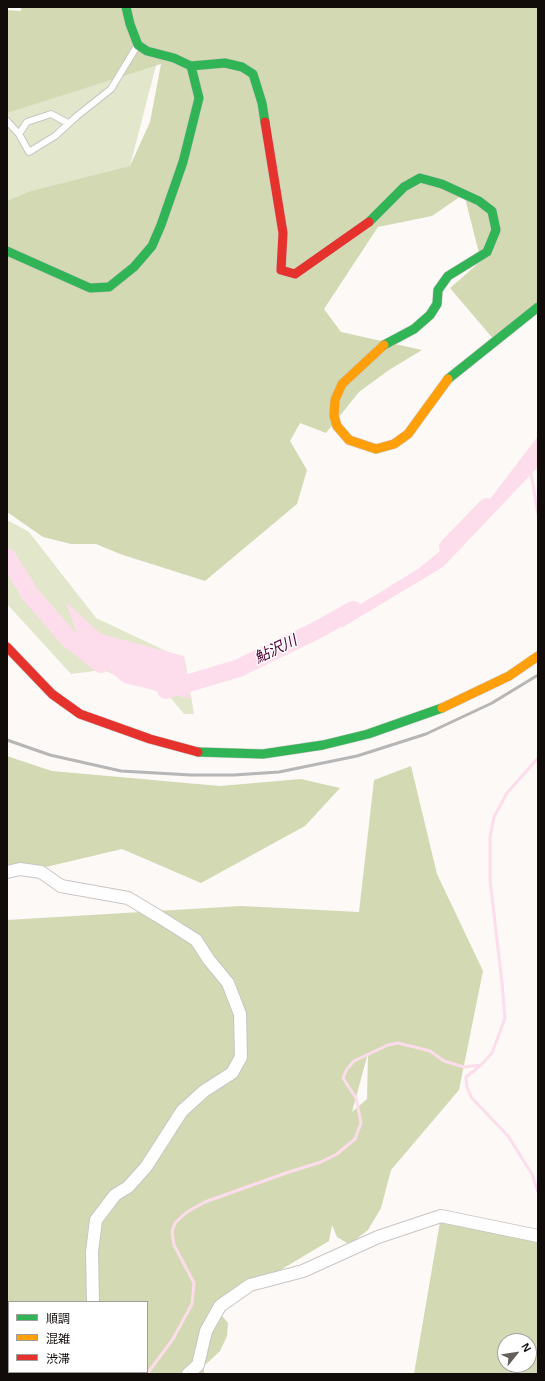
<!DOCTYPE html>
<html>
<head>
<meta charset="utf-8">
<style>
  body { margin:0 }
  #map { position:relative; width:545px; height:1381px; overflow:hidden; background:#fcf9f7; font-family:Arial,"Noto Sans JP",sans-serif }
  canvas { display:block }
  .frame { position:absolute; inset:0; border:8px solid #110c0a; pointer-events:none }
  .legend { position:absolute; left:8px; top:1301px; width:140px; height:72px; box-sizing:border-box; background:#fff; border:1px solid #a09e9d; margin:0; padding:5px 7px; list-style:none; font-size:12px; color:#110c0a }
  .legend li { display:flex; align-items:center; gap:8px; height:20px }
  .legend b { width:20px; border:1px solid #a09e9d }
  .north { position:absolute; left:497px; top:1333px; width:40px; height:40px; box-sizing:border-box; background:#fff; border:1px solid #a09e9d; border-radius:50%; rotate:60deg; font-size:11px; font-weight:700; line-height:16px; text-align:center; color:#110c0a }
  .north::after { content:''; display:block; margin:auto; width:14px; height:18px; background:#635f5d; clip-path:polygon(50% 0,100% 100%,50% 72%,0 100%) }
</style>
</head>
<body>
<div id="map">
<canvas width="545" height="1381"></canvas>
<div class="frame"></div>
<ul class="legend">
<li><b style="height:5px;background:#30b455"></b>順調</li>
<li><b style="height:5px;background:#ff9f0a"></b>混雑</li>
<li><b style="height:5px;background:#e5322d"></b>渋滞</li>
</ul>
<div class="north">N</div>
</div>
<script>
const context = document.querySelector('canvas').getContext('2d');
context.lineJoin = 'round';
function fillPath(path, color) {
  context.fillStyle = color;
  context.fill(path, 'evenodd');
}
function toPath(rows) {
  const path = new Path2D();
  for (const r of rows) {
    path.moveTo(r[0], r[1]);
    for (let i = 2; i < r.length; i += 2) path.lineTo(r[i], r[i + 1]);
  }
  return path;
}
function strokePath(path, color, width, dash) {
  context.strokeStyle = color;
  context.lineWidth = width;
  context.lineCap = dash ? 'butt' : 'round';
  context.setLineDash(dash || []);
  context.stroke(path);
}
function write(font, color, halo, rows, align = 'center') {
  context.font = font + ' Arial,"Noto Sans JP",sans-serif';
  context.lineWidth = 3;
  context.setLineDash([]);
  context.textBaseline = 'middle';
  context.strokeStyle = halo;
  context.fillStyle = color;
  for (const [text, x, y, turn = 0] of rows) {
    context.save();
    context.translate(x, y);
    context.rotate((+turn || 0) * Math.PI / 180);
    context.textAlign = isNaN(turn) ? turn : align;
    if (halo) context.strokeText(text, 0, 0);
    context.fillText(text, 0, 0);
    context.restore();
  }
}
const green = toPath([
  [159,54,130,166,7,203,7,111],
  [7,520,29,532,96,618,185,660,194,714,184,714,169,696,103,670,71,674,7,604]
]);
const forest = toPath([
  [21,7,538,7,538,304,495,341,450,288,481,261,464,194,432,216,378,227,324,309,341,332,422,350,389,370,359,392,326,433,300,423,290,441,307,470,297,504,205,581,120,554,96,544,71,544,43,537,7,512,7,201,31,191,130,166,150,122,161,64,7,113,7,10,21,11],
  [7,756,52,771,220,786,301,779,340,788,305,826,201,883,122,849,46,867,7,868],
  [411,766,437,874,483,971,459,1090,391,1170,381,1208,368,1230,354,1241,347,1243,337,1237,332,1225,329,1241,220,1306,219,1312,228,1323,227,1336,220,1351,204,1366,204,1374,7,1374,7,920,241,906,359,912,374,780],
  [368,1053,367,1099,352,1112],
  [9,1302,147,1302,147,1372,9,1372],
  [441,1216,538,1235,538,1374,414,1374],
  [505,1341,529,1341,529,1365,505,1365]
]);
const water = toPath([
  [538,436,538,467,443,567,343,627,333,621,418,569,468,528],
  [66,602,101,634,184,656,191,699,124,683,82,649]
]);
const stream = toPath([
  [531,473,538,514],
  [538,758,507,793,494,817,490,837,490,880,502,983,505,1018,492,1053,481,1065,466,1077,467,1087,471,1097,508,1136,532,1174,538,1192],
  [92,1372,97,1374],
  [62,1374,64,1372],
  [147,1374,173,1339,192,1304,194,1283,174,1245,172,1232,175,1223,187,1212,205,1202,289,1172,321,1162,337,1154,355,1139,361,1123,356,1098,343,1078,347,1069,354,1061,388,1045,398,1043,430,1051,444,1061,464,1067,481,1065]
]);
const river = toPath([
  [448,547,487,507],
  [7,557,30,594,68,638,101,664],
  [166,690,239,668,319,629,353,610]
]);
const lane = toPath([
  [7,121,19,134,29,152,55,136,77,116,111,89,137,46],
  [19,134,27,122,51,114,68,123]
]);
const street = toPath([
  [7,872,20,869,41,872,61,886,128,898,158,916,196,940,209,960,228,983,240,1014,241,1057,232,1073,204,1091,182,1111,146,1167,128,1187,115,1195,96,1220,92,1252,93,1302],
  [41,1374,43,1372],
  [188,1374,198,1365,206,1331,220,1306,250,1285,303,1271,378,1237,441,1216,538,1236]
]);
const fast = toPath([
  [126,7,130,24,138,45,147,51,174,58,191,66,225,63,242,67,253,74,262,103,265,122],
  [369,222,404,187,420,178,442,184,479,201,492,211,496,230,487,252,448,276,438,290,437,304,430,315,414,329,384,345],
  [7,251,90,288,109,287,134,267,152,246,161,225,183,162,199,98,191,66],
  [448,379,538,307],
  [198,752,263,754,323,745,368,734,442,708]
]);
const slow = toPath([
  [384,345,342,384,335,400,334,416,337,426,349,440,376,449,394,444,408,434,448,379],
  [442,708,509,676,538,656]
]);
const jam = toPath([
  [265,122,283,233,281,270,295,274,369,222],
  [7,647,52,694,80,714,150,739,198,752]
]);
const rail = toPath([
  [7,740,50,755,121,771,191,775,234,775,279,772,357,756,426,734,492,703,538,675]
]);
const waterNames = [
  ["鮎沢川",276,650,-26]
];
fillPath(green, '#e2e7cb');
fillPath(forest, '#d3dab3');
fillPath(water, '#fdddeb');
strokePath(stream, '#fdddeb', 3);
strokePath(river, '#fdddeb', 18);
strokePath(lane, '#c9c5c3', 8);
strokePath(street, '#c9c5c3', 14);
strokePath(fast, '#c9c5c3', 10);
strokePath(slow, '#c9c5c3', 10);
strokePath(jam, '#c9c5c3', 10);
strokePath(lane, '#fffefe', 6);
strokePath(street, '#fffefe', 12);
strokePath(fast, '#30b455', 9);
strokePath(slow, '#ff9f0a', 9);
strokePath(jam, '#e5322d', 9);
strokePath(rail, '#b6b6b6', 3);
write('italic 15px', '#530036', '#fff', waterNames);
</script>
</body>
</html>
